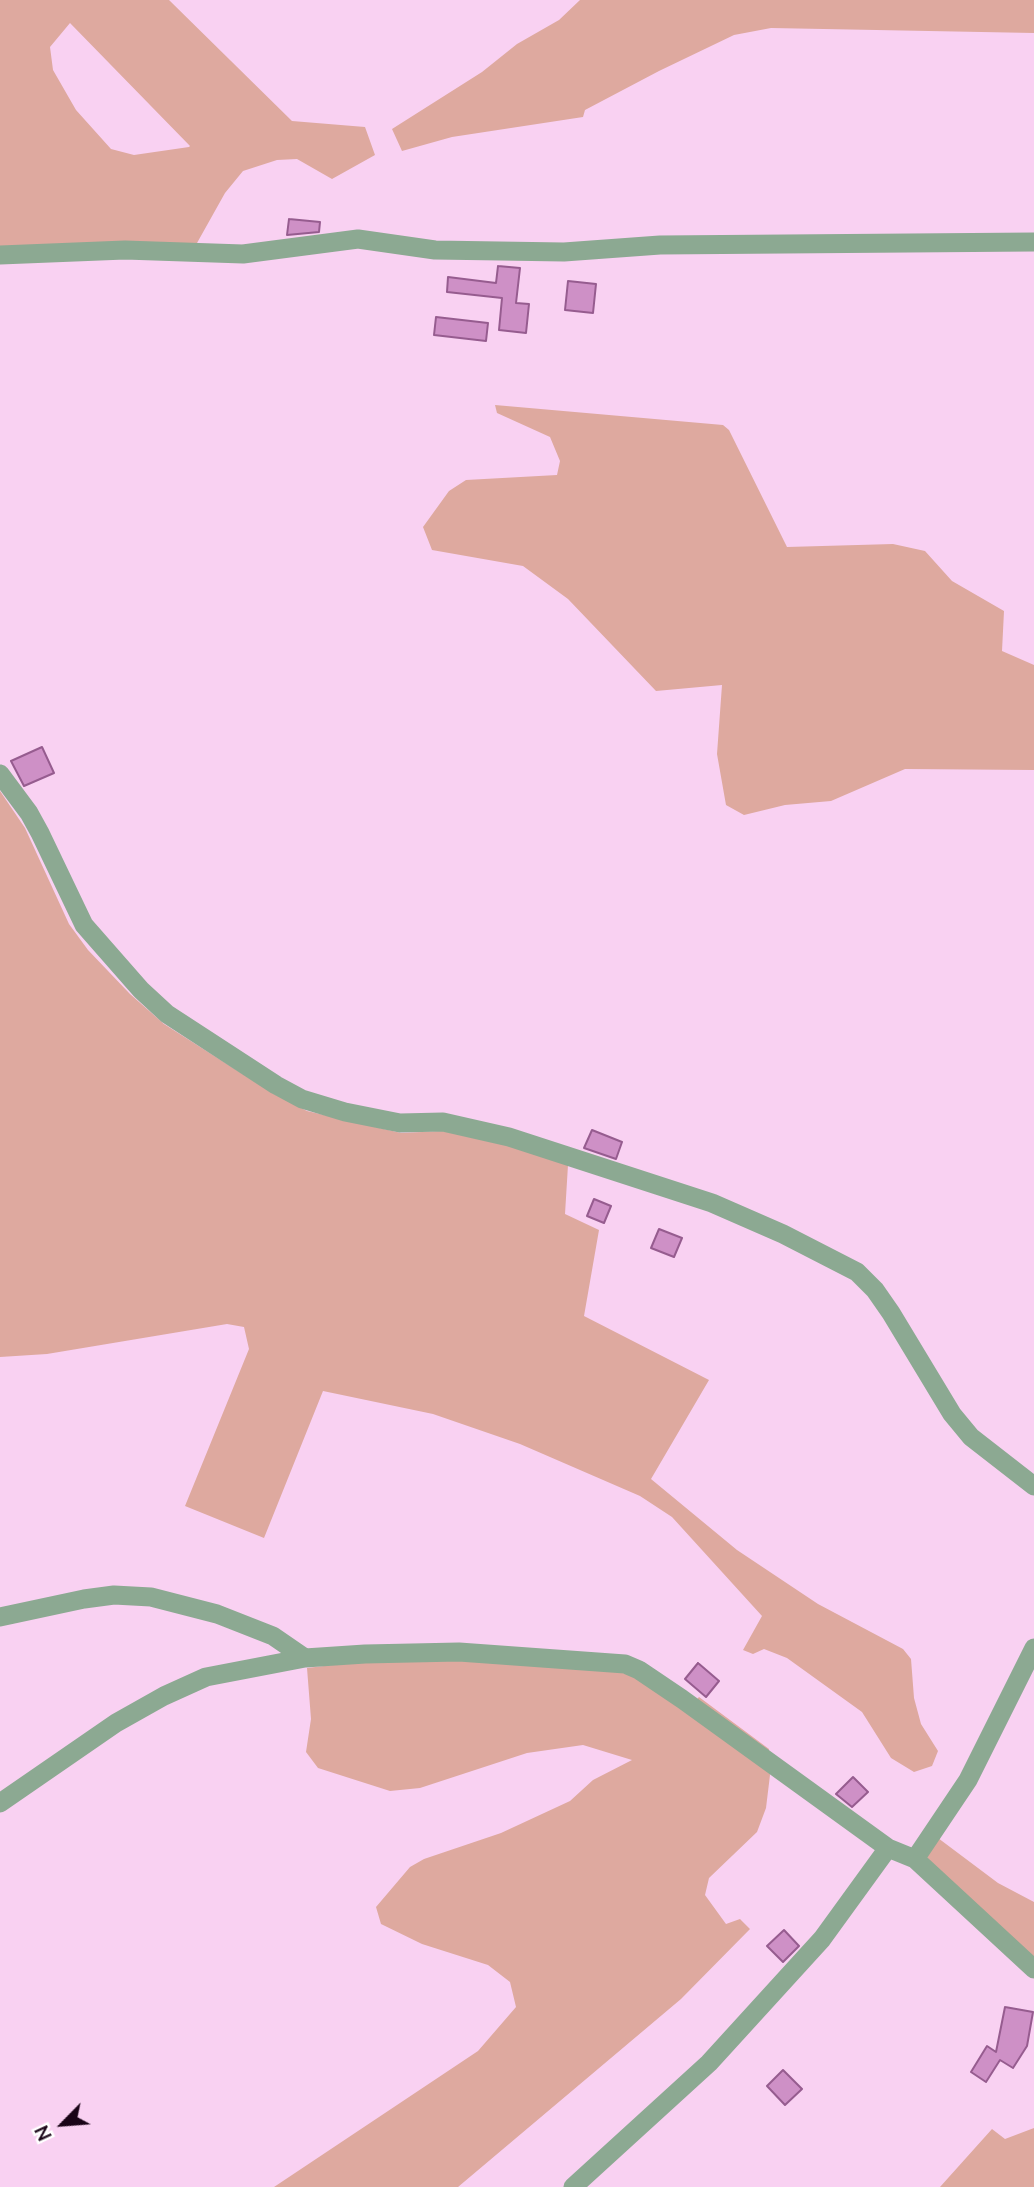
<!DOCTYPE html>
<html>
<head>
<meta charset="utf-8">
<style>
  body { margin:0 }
  #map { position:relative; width:1034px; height:2187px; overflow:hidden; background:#f9d1f2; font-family:"Nunito Sans",sans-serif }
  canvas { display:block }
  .north { position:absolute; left:28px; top:2089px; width:70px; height:70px; -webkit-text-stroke:5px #fff; paint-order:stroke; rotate:245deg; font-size:19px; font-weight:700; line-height:28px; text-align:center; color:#190417 }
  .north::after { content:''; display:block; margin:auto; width:24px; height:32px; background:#190417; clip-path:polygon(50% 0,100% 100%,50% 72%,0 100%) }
</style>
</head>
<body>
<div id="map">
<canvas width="1034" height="2187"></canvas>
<div class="north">N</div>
</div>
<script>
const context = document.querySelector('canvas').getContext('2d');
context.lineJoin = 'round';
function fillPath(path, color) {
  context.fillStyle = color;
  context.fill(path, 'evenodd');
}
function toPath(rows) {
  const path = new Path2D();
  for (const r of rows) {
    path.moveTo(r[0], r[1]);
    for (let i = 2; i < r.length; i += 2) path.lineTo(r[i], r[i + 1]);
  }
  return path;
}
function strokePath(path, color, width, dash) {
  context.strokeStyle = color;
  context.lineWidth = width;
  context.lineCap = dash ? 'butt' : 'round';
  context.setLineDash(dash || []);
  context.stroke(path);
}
const green = toPath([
  [0,0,169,0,292,121,365,127,375,155,332,179,297,159,277,160,243,171,225,193,197,243,0,248],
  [70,23,190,146,189,147,134,155,111,149,76,110,53,70,50,47],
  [580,0,1034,0,1034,33,771,28,734,35,659,71,585,110,583,117,452,137,402,151,392,129,482,72,517,44,559,20],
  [495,405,723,425,729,430,787,547,893,544,925,551,952,581,1004,611,1002,651,1034,665,1034,770,905,769,831,801,785,805,744,815,726,805,717,754,722,685,656,691,568,599,523,566,432,550,423,527,449,491,466,480,557,475,560,461,550,437,497,413],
  [0,791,25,828,69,924,88,950,130,994,164,1024,274,1094,307,1111,401,1133,443,1131,507,1145,568,1165,565,1214,599,1230,584,1316,709,1380,651,1479,737,1550,818,1604,903,1649,911,1659,914,1698,921,1724,938,1751,932,1766,914,1772,891,1758,862,1712,787,1658,764,1649,753,1654,743,1650,762,1616,672,1517,640,1496,520,1444,433,1414,323,1391,264,1538,185,1506,249,1349,244,1327,227,1324,47,1354,0,1357],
  [459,1659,617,1672,635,1675,686,1711,699,1697,769,1749,770,1775,766,1808,757,1832,709,1878,705,1895,726,1924,740,1919,750,1929,681,1999,458,2187,274,2187,478,2051,516,2007,510,1982,488,1965,422,1944,381,1924,376,1907,410,1867,424,1859,501,1833,570,1801,593,1780,632,1760,583,1745,527,1753,420,1788,390,1791,318,1768,306,1752,311,1719,307,1668,365,1661],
  [938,1838,998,1883,1034,1902,1034,1959,921,1861],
  [1034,2128,1034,2187,940,2187,992,2129,1005,2139]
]);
const building = toPath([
  [289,219,320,222,319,232,287,235,289,219],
  [498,266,520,268,516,303,529,304,526,333,499,330,502,298,447,292,448,277,496,283,498,266],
  [568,281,596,284,593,313,565,310,568,281],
  [436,317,488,323,486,341,434,335,436,317],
  [42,747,54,773,24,786,11,761,42,747],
  [592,1130,622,1142,616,1159,584,1148,592,1130],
  [594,1199,611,1206,604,1223,587,1216,594,1199],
  [659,1229,682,1238,674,1257,651,1248,659,1229],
  [698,1663,719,1681,706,1697,685,1679,698,1663],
  [853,1777,868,1792,852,1807,836,1794,853,1777],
  [784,1930,799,1946,783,1962,767,1946,784,1930],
  [1005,2007,1033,2012,1027,2046,1013,2068,1000,2060,986,2082,971,2072,987,2046,996,2052,1005,2007],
  [783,2070,802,2089,785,2105,767,2086,783,2070]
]);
const street = toPath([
  [0,255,125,250,243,254,358,239,435,250,564,252,660,245,1034,242],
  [0,774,29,813,40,833,84,925,141,990,167,1014,276,1085,302,1099,345,1112,400,1123,443,1122,509,1137,712,1203,783,1234,857,1272,875,1290,891,1313,952,1414,971,1437,1034,1486],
  [0,1617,84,1599,114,1595,151,1597,217,1614,273,1636,305,1658,365,1654,459,1652,625,1664,639,1670,682,1699,888,1848,915,1859,968,1780,1034,1648],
  [0,1803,116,1723,164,1696,206,1677,305,1658],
  [915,1859,1034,1969],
  [573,2187,709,2063,822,1939,888,1848]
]);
fillPath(green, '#dea99f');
fillPath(building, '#ce90c6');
strokePath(building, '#965c8f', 2);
strokePath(street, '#8ca992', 19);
</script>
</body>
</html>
